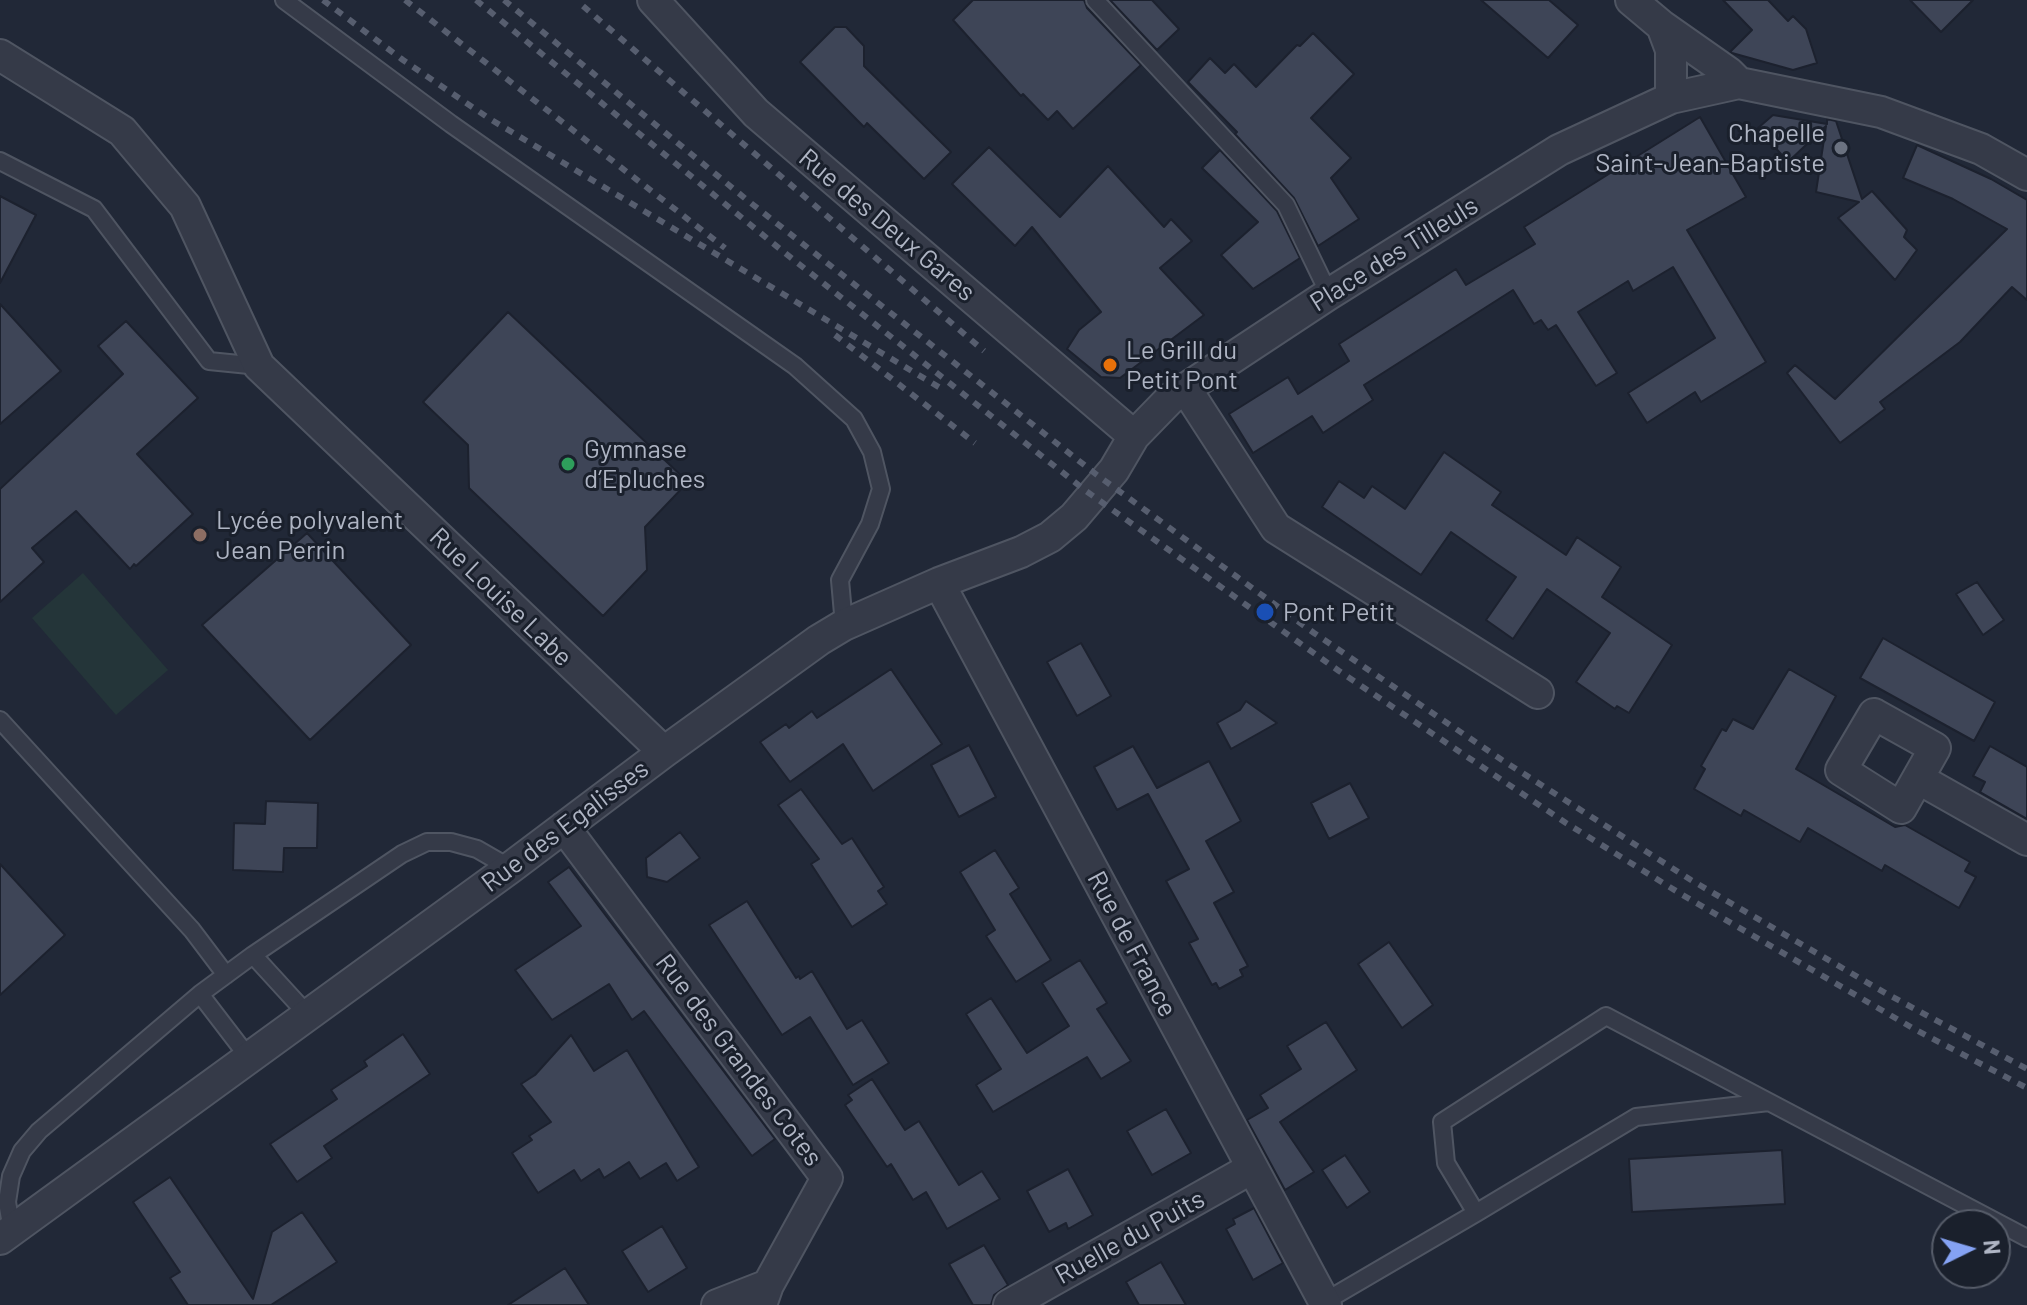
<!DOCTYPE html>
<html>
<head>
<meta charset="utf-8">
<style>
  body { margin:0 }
  #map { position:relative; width:2027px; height:1305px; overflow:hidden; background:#212837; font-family:Barlow,sans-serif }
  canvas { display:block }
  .north { position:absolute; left:1931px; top:1209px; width:80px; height:80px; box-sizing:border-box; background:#1a202c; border:2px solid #565c69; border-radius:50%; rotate:85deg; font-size:22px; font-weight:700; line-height:32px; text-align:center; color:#afb5c4 }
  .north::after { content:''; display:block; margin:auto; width:28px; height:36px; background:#85a2f3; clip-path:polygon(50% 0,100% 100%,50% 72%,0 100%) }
</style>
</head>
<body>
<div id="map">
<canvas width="2027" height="1305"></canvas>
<div class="north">N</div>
</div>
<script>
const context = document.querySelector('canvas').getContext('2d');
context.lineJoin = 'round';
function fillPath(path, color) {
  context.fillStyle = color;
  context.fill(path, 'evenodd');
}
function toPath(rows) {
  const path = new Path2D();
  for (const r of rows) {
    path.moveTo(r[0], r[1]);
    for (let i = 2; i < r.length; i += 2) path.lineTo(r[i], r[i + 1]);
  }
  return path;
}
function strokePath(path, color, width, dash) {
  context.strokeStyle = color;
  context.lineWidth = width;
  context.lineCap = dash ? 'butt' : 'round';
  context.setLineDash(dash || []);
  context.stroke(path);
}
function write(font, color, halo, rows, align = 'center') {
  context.font = font + ' Barlow,sans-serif';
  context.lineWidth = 6;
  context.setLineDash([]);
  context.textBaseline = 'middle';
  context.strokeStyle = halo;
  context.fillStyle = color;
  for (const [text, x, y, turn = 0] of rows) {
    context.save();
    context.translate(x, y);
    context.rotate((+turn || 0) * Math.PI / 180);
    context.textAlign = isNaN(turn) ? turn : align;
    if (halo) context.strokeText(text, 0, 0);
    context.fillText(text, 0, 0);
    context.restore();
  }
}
const green = toPath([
  [83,573,168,670,116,715,32,618]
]);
const building = toPath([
  [973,0,1084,0,1087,8,1141,65,1073,129,1057,111,1048,120,1023,94,1021,96,953,20,973,0],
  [1110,0,1152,0,1179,29,1157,50,1110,0],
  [1481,0,1549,0,1578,25,1548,58,1481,0],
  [1723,0,1768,0,1788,21,1793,16,1806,29,1817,63,1793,70,1732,53,1730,52,1752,30,1723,0],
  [1910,0,1973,0,1941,32,1910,0],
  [835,27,846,27,864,46,864,66,951,152,924,179,867,123,864,127,800,62,835,27],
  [1313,33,1354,74,1311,118,1351,158,1331,178,1359,219,1318,246,1294,198,1235,134,1237,132,1188,82,1210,58,1225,73,1234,64,1256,87,1297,45,1300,46,1313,33],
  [1773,115,1827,124,1827,119,1836,121,1862,199,1872,191,1907,230,1904,237,1917,250,1895,280,1838,218,1859,202,1816,192,1826,126,1788,162,1758,128,1773,115],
  [1700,117,1746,197,1687,230,1766,362,1701,402,1695,392,1647,423,1628,393,1715,338,1673,267,1633,291,1628,281,1578,312,1617,373,1596,386,1556,325,1548,330,1541,320,1534,324,1513,290,1364,385,1373,400,1323,433,1312,416,1253,453,1229,414,1288,377,1298,394,1349,361,1339,344,1456,269,1466,285,1535,244,1524,227,1700,117],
  [1917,145,1991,179,2027,200,2027,300,2012,287,1960,342,1880,402,1885,409,1840,443,1787,373,1795,365,1835,399,2007,229,1953,199,1903,178,1917,145],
  [989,147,1060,217,1108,166,1164,227,1171,219,1192,241,1160,268,1204,315,1120,378,1101,377,1067,349,1079,330,1101,312,1032,227,1015,246,952,184,989,147],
  [1220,150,1277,211,1300,258,1253,289,1221,255,1258,222,1202,168,1220,150],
  [0,196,36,215,0,283,0,196],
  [0,304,61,371,0,424,0,304],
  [508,312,688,482,645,527,647,570,603,616,469,488,468,445,423,402,508,312],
  [126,321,198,398,137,454,193,514,136,566,134,564,130,569,76,511,32,548,44,562,0,602,0,489,123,374,98,346,126,321],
  [1444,452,1501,492,1492,505,1566,555,1577,537,1621,567,1602,597,1672,645,1629,713,1617,706,1615,709,1576,682,1610,633,1547,589,1513,639,1486,620,1516,577,1491,560,1451,532,1421,575,1322,507,1339,481,1364,498,1372,486,1405,509,1444,452],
  [307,533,411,645,310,740,202,625,307,533],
  [1977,582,2004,620,1983,635,1956,594,1977,582],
  [1883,638,1995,702,1974,741,1860,678,1883,638],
  [1081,643,1111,696,1077,716,1047,662,1081,643],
  [891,669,942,744,873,791,843,744,790,782,760,742,786,724,789,728,812,711,817,718,891,669],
  [1789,669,1836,696,1796,769,1895,827,1905,825,1970,862,1965,871,1976,877,1959,908,1885,865,1882,871,1808,828,1800,842,1744,810,1741,816,1694,789,1705,769,1701,766,1722,729,1726,731,1733,719,1753,729,1789,669],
  [1246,701,1277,723,1231,749,1217,723,1240,710,1246,701],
  [969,745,996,797,959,817,931,765,969,745],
  [1133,746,1157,788,1209,761,1241,821,1206,841,1234,892,1214,903,1248,966,1240,970,1243,976,1219,989,1216,983,1212,985,1189,943,1198,939,1166,881,1189,869,1148,794,1117,810,1094,767,1133,746],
  [1990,746,2027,767,2027,819,1980,792,1985,782,1973,776,1990,746],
  [1350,783,1369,818,1329,839,1311,803,1350,783],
  [801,789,842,844,852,838,884,887,878,891,887,904,852,927,811,864,819,859,778,805,801,789],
  [266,801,318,803,317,848,284,848,283,872,233,870,234,823,265,824,266,801],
  [680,832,700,858,667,882,647,877,646,858,680,832],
  [995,850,1019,888,1010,894,1051,960,1016,982,986,936,995,930,960,872,995,850],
  [0,864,65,935,0,995,0,864],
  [569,867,775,1139,752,1156,644,1011,632,1020,609,984,552,1020,515,970,581,926,548,882,569,867],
  [747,901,796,978,799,976,800,979,812,971,847,1029,862,1020,889,1063,853,1085,810,1017,782,1035,709,925,747,901],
  [1389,942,1433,1005,1402,1028,1358,964,1389,942],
  [1080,960,1107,1003,1097,1009,1131,1061,1101,1079,1087,1057,993,1112,976,1085,1001,1069,966,1014,991,998,1027,1053,1069,1026,1042,983,1080,960],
  [1326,1022,1357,1070,1280,1122,1314,1172,1285,1190,1247,1120,1268,1108,1260,1095,1301,1069,1287,1046,1326,1022],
  [403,1034,430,1074,324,1146,332,1158,297,1182,270,1144,337,1099,331,1090,367,1066,364,1061,403,1034],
  [571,1035,594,1071,627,1050,699,1167,677,1181,666,1163,640,1179,629,1162,604,1178,599,1169,581,1181,574,1170,538,1193,512,1153,532,1140,529,1136,551,1122,521,1084,535,1075,571,1035],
  [872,1079,905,1130,919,1121,959,1185,982,1171,1000,1199,947,1229,926,1192,913,1200,891,1164,887,1167,845,1105,852,1100,848,1095,872,1079],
  [1166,1109,1191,1153,1152,1175,1127,1131,1166,1109],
  [1782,1150,1785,1204,1632,1212,1629,1159,1782,1150],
  [1345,1155,1370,1192,1347,1208,1322,1170,1345,1155],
  [1068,1169,1093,1215,1068,1229,1066,1223,1049,1232,1027,1191,1068,1169],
  [170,1177,253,1299,272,1232,302,1212,337,1262,271,1305,188,1305,170,1278,180,1272,133,1202,170,1177],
  [1254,1208,1283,1263,1253,1280,1226,1229,1235,1224,1233,1219,1254,1208],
  [662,1226,687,1268,648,1292,622,1251,662,1226],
  [984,1245,1008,1285,994,1295,991,1305,973,1305,949,1264,984,1245],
  [1161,1262,1186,1305,1139,1305,1126,1282,1161,1262],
  [565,1268,589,1305,508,1305,565,1268]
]);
const service = toPath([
  [284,0,451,124,795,366,854,419,872,452,881,489,870,524,840,580,844,625],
  [1095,0,1286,205,1329,294],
  [0,161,94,209,209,361,259,366],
  [0,720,192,930,226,975],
  [253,955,307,1014],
  [200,994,249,1058],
  [1769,1102,2027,1238],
  [12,1230,7,1202,11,1176,22,1151,39,1131,200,994,253,955,402,854,427,842,451,842,477,849,510,868],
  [1324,1302,1476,1213,1636,1117,1769,1102,1606,1016,1442,1122,1446,1163,1476,1213]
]);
const minor = toPath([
  [653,0,756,113,1134,436],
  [1631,0,1662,26,1671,50,1671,98],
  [1662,26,1729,73,1739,83],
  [0,55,122,131,185,206,259,366,664,752],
  [1186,389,1276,528,1538,693],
  [939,583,1326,1305],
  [1874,714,1935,748,1901,808,1841,770,1874,714],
  [1919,779,2027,840],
  [564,827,827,1178,768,1285,761,1305],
  [0,1239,510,868,664,752,819,640,844,625,939,583,1021,552,1050,537,1074,517,1114,470,1134,436,1170,399,1329,294,1559,150,1671,98,1739,83,1881,112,1981,149,2027,175],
  [717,1305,768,1285],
  [1009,1305,1252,1168]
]);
const rail = toPath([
  [323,0,403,60,490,119,942,389],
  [405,0,725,248],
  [476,0,780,249,1086,491,1339,671,1566,823,1681,894,1916,1030,2027,1088],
  [504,0,747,200,1097,475,1314,633,1502,760,1691,880,1887,994,2027,1069],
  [583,6,984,351],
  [835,335,975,443]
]);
const markers = [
  [1841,148,8,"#6b7280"],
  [1110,365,8,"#e8710a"],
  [568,464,8,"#2e9e5b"],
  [200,535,8,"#8d6e63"],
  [1265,612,10,"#1a4fb4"]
];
const poiNames = [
  ["Chapelle",1825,133,"right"],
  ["Saint-Jean-Baptiste",1825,163,"right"],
  ["Le Grill du",1126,350],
  ["Petit Pont",1126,380],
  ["Gymnase",584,449],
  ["d’Epluches",584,479],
  ["Lycée polyvalent",216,520],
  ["Jean Perrin",216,550],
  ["Pont Petit",1283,612]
];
const streetNames = [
  ["Rue des Deux Gares",887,225,40],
  ["Place des Tilleuls",1394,254,-32],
  ["Rue Louise Labe",501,597,44],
  ["Rue des Egalisses",565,826,-37],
  ["Rue de France",1132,944,62],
  ["Rue des Grandes Cotes",739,1060,53],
  ["Ruelle du Puits",1130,1237,-29]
];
fillPath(green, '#243539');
fillPath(building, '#3e4557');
strokePath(building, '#1c212e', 2);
strokePath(service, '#4f5562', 20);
strokePath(minor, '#4f5562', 34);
strokePath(service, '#353a48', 16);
strokePath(minor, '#353a48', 30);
strokePath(rail, '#575e6f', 6, [8, 8]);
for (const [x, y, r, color] of markers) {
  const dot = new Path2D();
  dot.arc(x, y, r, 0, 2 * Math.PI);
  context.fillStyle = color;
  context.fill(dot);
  strokePath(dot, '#1a202c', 3);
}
write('26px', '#afb5c4', '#1a202c', poiNames, 'left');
write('26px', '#afb5c4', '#1a202c', streetNames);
</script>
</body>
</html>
